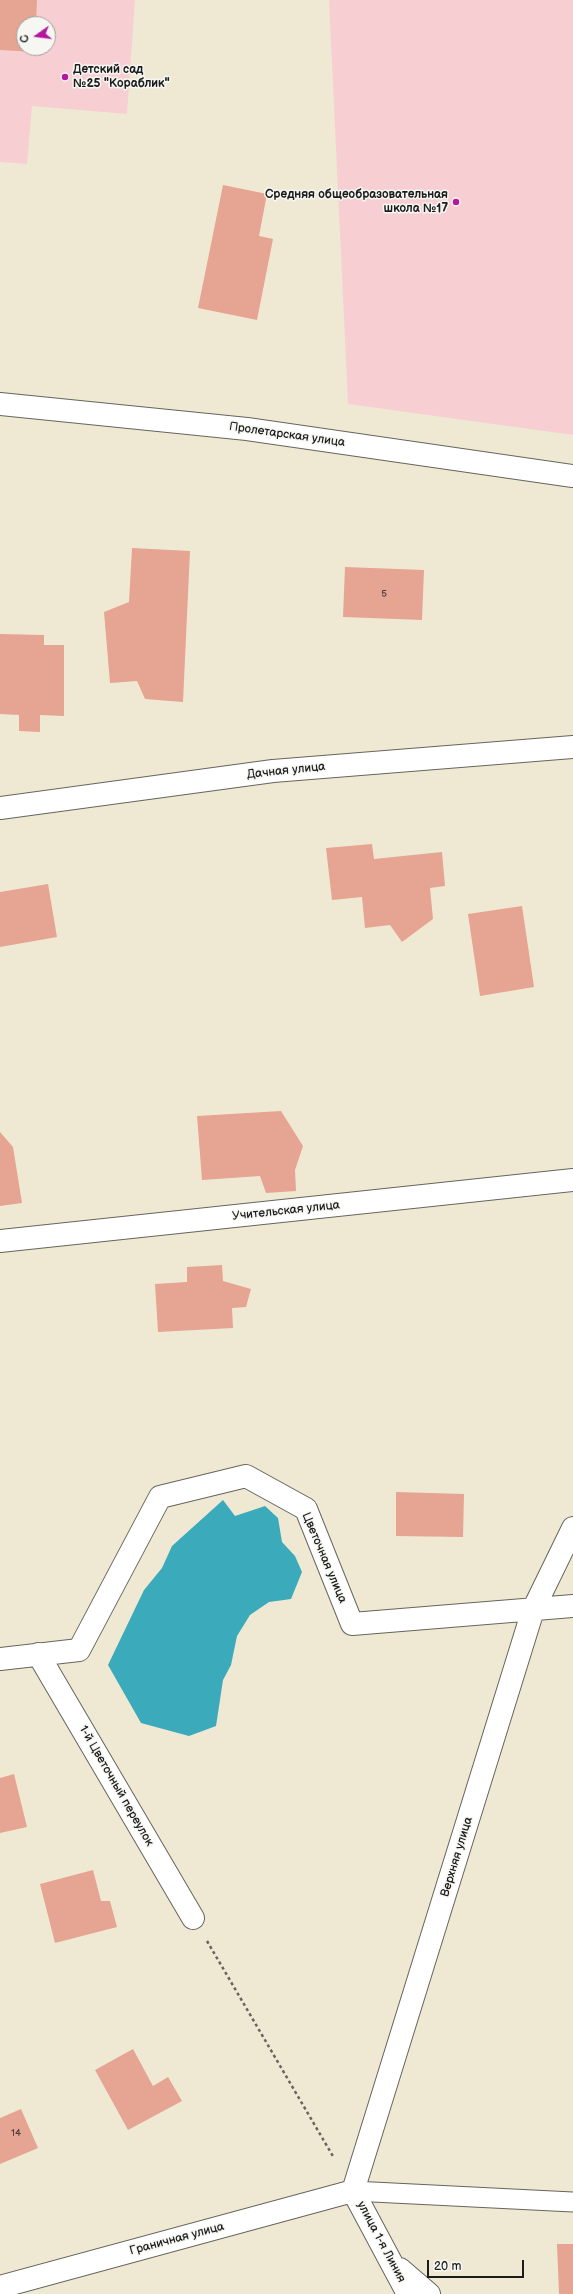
<!DOCTYPE html>
<html>
<head>
<meta charset="utf-8">
<style>
  body { margin:0 }
  #map { position:relative; width:573px; height:2294px; overflow:hidden; background:#efe9d4; font-family:"Balsamiq Sans",sans-serif }
  canvas { display:block }
  .north { position:absolute; left:16px; top:16px; width:40px; height:40px; box-sizing:border-box; background:#f6f6f2; border:1px solid #9f9f9c; border-radius:50%; rotate:256deg; font-size:11px; font-weight:700; line-height:16px; text-align:center; color:#1c1c1c }
  .north::after { content:''; display:block; margin:auto; width:14px; height:18px; background:#b5179e; clip-path:polygon(50% 0,100% 100%,50% 72%,0 100%) }
  .scale { position:absolute; left:427px; top:2260px; width:97px; height:18px; box-sizing:border-box; border:2px solid #1c1c1c; border-top:0; padding-left:5px; font-size:12px; line-height:14px; white-space:nowrap; color:#1c1c1c; -webkit-text-stroke:3px #f6f6f2; paint-order:stroke }
</style>
</head>
<body>
<div id="map">
<canvas width="573" height="2294"></canvas>
<div class="north">С</div>
<div class="scale">20 m</div>
</div>
<script>
const context = document.querySelector('canvas').getContext('2d');
context.lineJoin = 'round';
function fillPath(path, color) {
  context.fillStyle = color;
  context.fill(path, 'evenodd');
}
function toPath(rows) {
  const path = new Path2D();
  for (const r of rows) {
    path.moveTo(r[0], r[1]);
    for (let i = 2; i < r.length; i += 2) path.lineTo(r[i], r[i + 1]);
  }
  return path;
}
function strokePath(path, color, width, dash) {
  context.strokeStyle = color;
  context.lineWidth = width;
  context.lineCap = dash ? 'butt' : 'round';
  context.setLineDash(dash || []);
  context.stroke(path);
}
function write(font, color, halo, rows, align = 'center') {
  context.font = font + ' "Balsamiq Sans",sans-serif';
  context.lineWidth = 3;
  context.setLineDash([]);
  context.textBaseline = 'middle';
  context.strokeStyle = halo;
  context.fillStyle = color;
  for (const [text, x, y, turn = 0] of rows) {
    context.save();
    context.translate(x, y);
    context.rotate((+turn || 0) * Math.PI / 180);
    context.textAlign = isNaN(turn) ? turn : align;
    if (halo) context.strokeText(text, 0, 0);
    context.fillText(text, 0, 0);
    context.restore();
  }
}
const built = toPath([
  [0,0,135,0,127,114,32,106,27,164,0,162],
  [24,24,48,24,48,48,24,48],
  [329,0,573,0,573,435,348,404]
]);
const water = toPath([
  [223,1500,235,1516,265,1506,278,1518,282,1542,295,1556,302,1572,291,1599,269,1602,250,1615,237,1636,231,1665,223,1680,216,1726,189,1736,141,1723,108,1665,144,1590,162,1568,172,1546]
]);
const building = toPath([
  [0,0,37,0,36,24,24,24,24,48,34,48,34,52,0,50],
  [223,185,267,194,259,236,273,239,257,320,198,308],
  [132,548,190,551,183,702,145,699,137,681,110,683,104,612,129,602],
  [345,567,424,570,422,620,343,617],
  [0,634,44,635,44,645,64,645,64,716,40,715,40,732,19,731,19,715,0,714],
  [372,844,374,859,442,852,445,886,430,888,433,919,402,942,390,925,365,928,362,897,332,900,326,848],
  [48,884,57,937,0,947,0,892],
  [522,906,534,987,480,996,468,914],
  [281,1111,303,1146,295,1170,296,1191,266,1193,260,1176,202,1180,197,1116],
  [0,1132,13,1147,22,1203,0,1206],
  [222,1265,223,1281,251,1289,246,1307,232,1308,233,1328,158,1332,155,1284,187,1282,187,1267],
  [396,1492,464,1494,463,1537,396,1536],
  [14,1774,27,1827,0,1833,0,1778],
  [93,1870,101,1901,110,1901,117,1927,55,1943,40,1884],
  [133,2049,153,2086,168,2077,182,2101,128,2130,95,2070],
  [21,2109,38,2148,0,2164,0,2118],
  [557,2244,573,2244,573,2294,559,2294]
]);
const path = toPath([
  [207,1941,334,2158]
]);
const service = toPath([
  [353,2191,573,2202]
]);
const minor = toPath([
  [0,404,247,429,573,476],
  [0,808,273,771,573,747],
  [0,1241,573,1180],
  [38,1654,193,1918],
  [0,1659,79,1650,160,1497,246,1476,306,1509,352,1624,573,1606],
  [353,2191,533,1610,573,1528],
  [353,2191,408,2294],
  [400,2269,429,2294],
  [0,2287,353,2191]
]);
const markers = [
  [65,77,4,"#b5179e"],
  [456,202,4,"#b5179e"]
];
const numberNames = [
  ["5",384,594],
  ["14",16,2133]
];
const poiNames = [
  ["Детский сад",73,70],
  ["№25 \"Кораблик\"",73,84],
  ["Средняя общеобразовательная",448,195,"right"],
  ["школа №17",448,209,"right"]
];
const streetNames = [
  ["Пролетарская улица",287,435,8],
  ["Дачная улица",286,771,-6],
  ["Учительская улица",286,1211,-6],
  ["Цветочная улица",324,1558,67],
  ["1-й Цветочный переулок",116,1786,60],
  ["Верхняя улица",457,1857,-73],
  ["Граничная улица",177,2239,-15],
  ["улица 1-я Линия",381,2242,62]
];
fillPath(built, '#f7cfd3');
fillPath(water, '#3baaba');
fillPath(building, '#e6a492');
strokePath(service, '#66645c', 21);
strokePath(minor, '#66645c', 24);
strokePath(path, '#66645c', 2.5, [3, 3]);
strokePath(service, '#fff', 19);
strokePath(minor, '#fff', 22);
for (const [x, y, r, color] of markers) {
  const dot = new Path2D();
  dot.arc(x, y, r, 0, 2 * Math.PI);
  context.fillStyle = color;
  context.fill(dot);
  strokePath(dot, '#f6f6f2', 1.5);
}
write('10px', '#4e3e3a', null, numberNames);
write('bold 12px', '#1c1c1c', '#f6f6f2', poiNames, 'left');
write('12px', '#1c1c1c', '#f6f6f2', streetNames);
</script>
</body>
</html>
